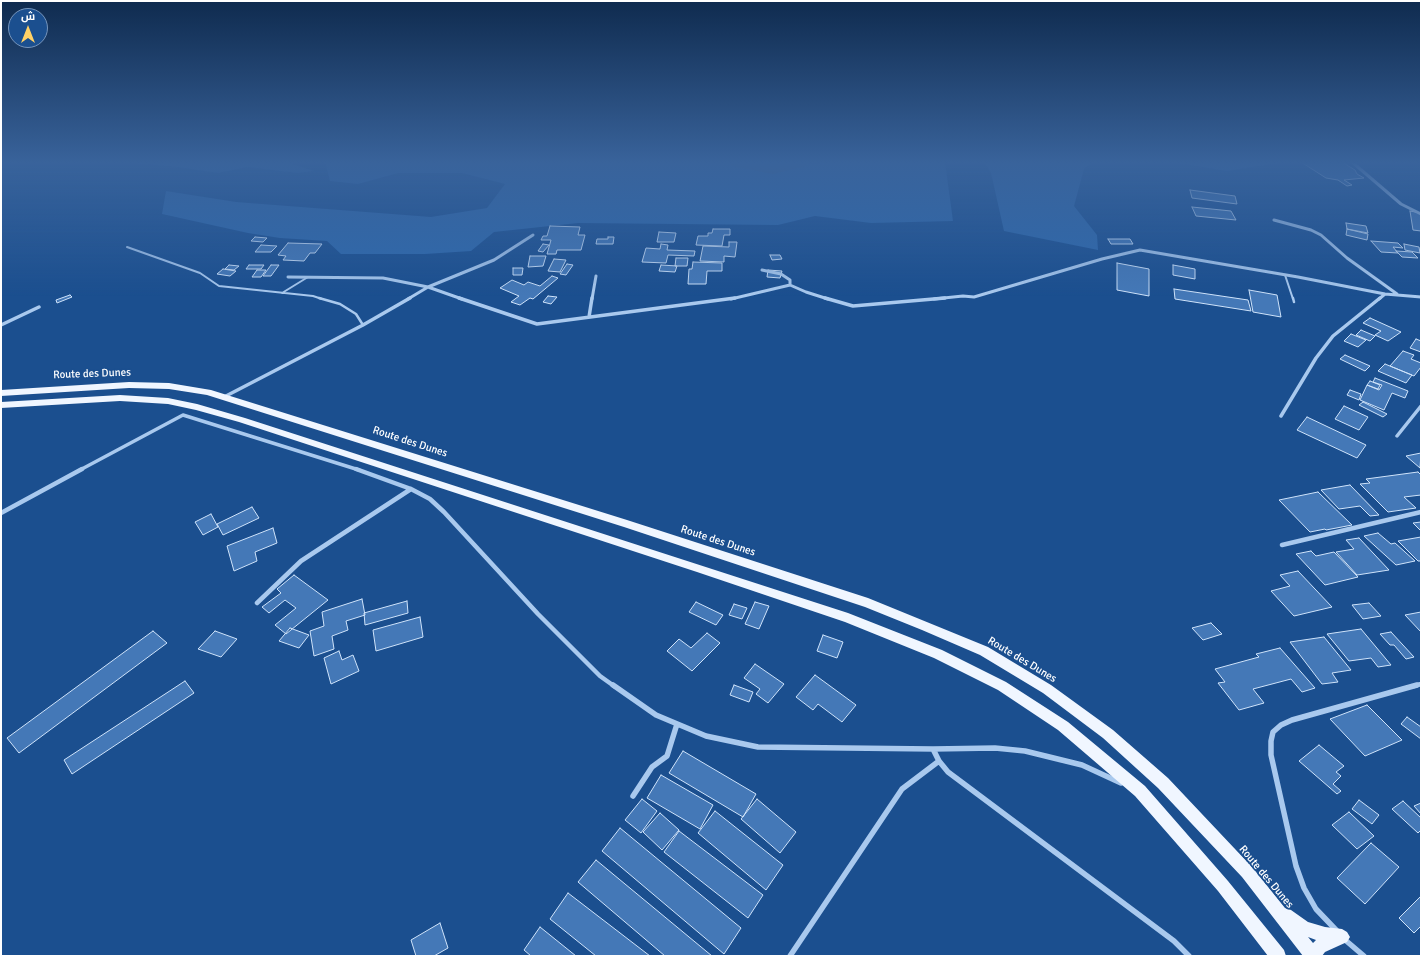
<!DOCTYPE html>
<html>
<head>
<meta charset="utf-8">
<style>
  body { margin:0 }
  #map { position:relative; width:1422px; height:957px; overflow:hidden; background:#1b4f8f; font-family:Signika,Cairo,sans-serif }
  canvas { display:block }
  .frame { position:absolute; inset:0; border:2px solid #fff; pointer-events:none }
  .north { position:absolute; left:8px; top:8px; width:40px; height:40px; box-sizing:border-box; background:#1b4f8f; border:1px solid #7695bc; border-radius:50%; rotate:0deg; font-size:11px; font-weight:700; line-height:16px; text-align:center; color:#fff }
  .north::after { content:''; display:block; margin:auto; width:14px; height:18px; background:#ffd166; clip-path:polygon(50% 0,100% 100%,50% 72%,0 100%) }
</style>
</head>
<body>
<div id="map">
<canvas width="1422" height="957"></canvas>
<div class="frame"></div>
<div class="north">ش</div>
</div>
<script>
const context = document.querySelector('canvas').getContext('2d');
context.lineJoin = 'round';
function fillPath(path, color) {
  context.fillStyle = color;
  context.fill(path, 'evenodd');
}
function toPath(rows) {
  const path = new Path2D();
  for (const r of rows) {
    path.moveTo(r[0], r[1]);
    for (let i = 2; i < r.length; i += 2) path.lineTo(r[i], r[i + 1]);
  }
  return path;
}
function strokePath(path, color, width, dash) {
  context.strokeStyle = color;
  context.lineWidth = width;
  context.lineCap = dash ? 'butt' : 'round';
  context.setLineDash(dash || []);
  context.stroke(path);
}
function write(font, color, halo, rows, align = 'center') {
  context.font = font + ' Signika,sans-serif';
  context.lineWidth = 3.5;
  context.setLineDash([]);
  context.textBaseline = 'middle';
  context.strokeStyle = halo;
  context.fillStyle = color;
  for (const [text, x, y, turn = 0] of rows) {
    context.save();
    context.translate(x, y);
    context.rotate((+turn || 0) * Math.PI / 180);
    context.textAlign = isNaN(turn) ? turn : align;
    if (halo) context.strokeText(text, 0, 0);
    context.fillText(text, 0, 0);
    context.restore();
  }
}
const green = toPath([
  [125,162,288,162,314,171,298,173,247,167,218,173,177,167],
  [325,162,669,162,819,164,834,162,945,162,953,221,871,223,815,216,778,225,578,223,494,232,471,251,425,254,341,254,327,241,280,238,248,233,162,214,166,191,236,202,431,217,487,208,505,184,462,173,398,173,358,184,330,181],
  [984,162,1093,162,1084,169,1074,206,1097,235,1098,250,1004,231,991,173],
  [1171,162,1285,162,1227,171]
]);
const river = toPath([
  [729,162,809,162,806,166,773,174,732,166,729,162]
]);
const building = toPath([
  [1301,162,1342,162,1355,170,1357,174,1364,178,1344,180,1352,185,1347,186,1338,180,1326,178,1301,162],
  [1190,190,1235,196,1237,204,1192,198,1190,190],
  [1192,207,1231,211,1236,220,1196,216,1192,207],
  [1410,211,1421,213,1421,231,1413,230,1410,211],
  [1346,223,1366,226,1368,233,1347,229,1346,223],
  [550,226,580,227,578,235,585,235,581,250,557,250,556,254,547,254,551,240,541,240,543,236,547,236,550,226],
  [713,229,730,229,730,235,724,235,722,246,696,245,698,236,708,236,708,233,712,233,713,229],
  [1347,229,1368,234,1367,240,1346,235,1347,229],
  [659,232,676,233,674,242,657,242,659,232],
  [255,237,267,238,263,242,251,241,255,237],
  [608,237,614,237,613,244,596,244,597,239,608,239,608,237],
  [1108,239,1130,239,1133,244,1111,244,1108,239],
  [1371,241,1398,243,1403,248,1393,247,1398,253,1381,252,1371,241],
  [729,242,737,242,735,257,724,256,724,262,700,261,703,246,729,247,729,242],
  [288,243,322,244,315,253,310,253,304,261,283,260,286,256,278,255,288,243],
  [543,244,549,245,543,252,538,251,543,244],
  [661,244,668,245,667,250,695,251,694,256,668,255,666,263,642,262,646,248,660,249,661,244],
  [1404,244,1419,247,1420,253,1405,250,1404,244],
  [261,245,277,246,271,252,255,252,261,245],
  [1396,251,1412,252,1418,258,1402,257,1396,251],
  [770,255,780,255,782,259,772,260,770,255],
  [530,256,546,256,543,266,528,267,530,256],
  [676,258,688,258,687,266,675,266,676,258],
  [554,259,566,260,560,272,548,271,554,259],
  [693,262,722,263,722,271,707,271,706,284,688,284,689,269,692,269,693,262],
  [1117,263,1149,269,1149,296,1117,290,1117,263],
  [567,264,573,265,566,275,560,274,567,264],
  [229,265,239,266,234,270,225,269,229,265],
  [249,265,264,265,261,269,246,269,249,265],
  [271,265,279,265,271,276,263,276,271,265],
  [661,265,677,266,675,272,659,271,661,265],
  [1173,265,1195,269,1195,279,1173,275,1173,265],
  [513,268,523,268,522,275,513,275,513,268],
  [223,269,236,271,230,276,217,274,223,269],
  [257,270,266,270,261,277,252,277,257,270],
  [768,270,782,271,780,278,767,277,768,270],
  [552,276,558,278,533,299,530,298,520,305,511,302,519,296,500,288,512,280,524,285,528,282,540,286,552,276],
  [1174,289,1248,300,1251,311,1175,299,1174,289],
  [1249,290,1277,295,1281,317,1253,312,1249,290],
  [70,295,72,297,57,303,56,300,70,295],
  [548,296,557,297,551,304,543,302,548,296],
  [1370,318,1401,332,1388,341,1375,335,1381,331,1363,323,1370,318],
  [1361,330,1375,336,1370,341,1356,335,1361,330],
  [1351,334,1366,340,1358,347,1344,341,1351,334],
  [1416,339,1421,341,1421,352,1410,348,1416,339],
  [1403,351,1414,355,1411,359,1421,363,1421,367,1414,376,1390,366,1403,351],
  [1345,355,1370,366,1365,371,1340,359,1345,355],
  [1385,364,1412,375,1406,383,1378,371,1385,364],
  [1375,378,1408,391,1405,398,1392,393,1384,410,1360,400,1367,385,1379,390,1382,385,1373,382,1375,378],
  [1370,381,1380,385,1378,389,1367,385,1370,381],
  [1350,390,1361,394,1359,400,1347,395,1350,390],
  [1363,402,1387,414,1383,417,1359,405,1363,402],
  [1344,406,1368,417,1359,430,1335,419,1344,406],
  [1307,417,1366,445,1357,458,1297,430,1307,417],
  [1421,453,1420,468,1406,456,1421,453],
  [1418,472,1421,475,1421,495,1404,497,1416,508,1388,512,1360,484,1370,483,1366,479,1418,472],
  [1350,485,1379,515,1370,516,1360,506,1339,509,1321,490,1350,485],
  [1318,492,1352,525,1326,530,1325,529,1310,532,1279,500,1318,492],
  [252,507,259,518,223,535,217,524,252,507],
  [211,514,218,527,203,535,195,522,211,514],
  [1421,522,1421,531,1413,523,1421,522],
  [273,528,277,543,255,552,257,561,234,571,227,546,273,528],
  [1378,533,1391,544,1395,543,1415,561,1396,565,1364,536,1378,533],
  [1421,537,1421,561,1418,561,1398,541,1421,537],
  [1359,538,1389,570,1357,575,1336,552,1354,549,1346,540,1359,538],
  [1311,551,1316,556,1334,552,1358,577,1325,585,1296,554,1311,551],
  [1298,571,1332,607,1294,616,1271,591,1290,586,1280,575,1298,571],
  [294,575,328,600,286,634,275,625,296,608,285,600,269,613,262,607,281,593,277,589,294,575],
  [362,599,365,615,346,621,348,630,332,636,334,649,314,656,310,631,324,626,322,612,362,599],
  [407,601,408,613,365,625,364,613,407,601],
  [696,602,723,615,716,625,689,612,696,602],
  [755,602,769,606,759,629,745,624,755,602],
  [1369,603,1381,616,1363,619,1352,605,1369,603],
  [734,604,747,608,742,619,729,615,734,604],
  [1421,612,1421,632,1405,615,1421,612],
  [420,617,423,637,376,651,373,630,420,617],
  [1211,623,1222,634,1203,640,1192,628,1211,623],
  [290,628,309,635,299,648,279,641,290,628],
  [1361,629,1391,665,1378,667,1371,658,1349,661,1327,634,1361,629],
  [153,631,167,643,19,753,7,738,153,631],
  [215,631,237,639,221,657,198,649,215,631],
  [1391,632,1414,657,1406,659,1394,645,1390,645,1380,634,1391,632],
  [707,633,720,643,692,671,667,651,679,639,691,648,707,633],
  [823,635,843,642,837,658,817,651,823,635],
  [1324,637,1351,670,1332,673,1338,682,1322,684,1290,642,1324,637],
  [1280,648,1315,688,1302,692,1291,679,1253,689,1264,703,1239,710,1218,683,1225,682,1215,669,1259,657,1256,654,1280,648],
  [339,651,342,660,353,655,359,671,331,684,324,658,339,651],
  [755,664,784,684,768,703,756,694,760,689,744,678,755,664],
  [815,675,856,705,842,722,818,704,813,710,796,697,815,675],
  [185,681,194,693,72,774,64,760,185,681],
  [734,685,753,692,749,702,730,695,734,685],
  [1367,705,1402,740,1365,756,1330,719,1367,705],
  [1407,717,1421,727,1421,739,1401,724,1407,717],
  [1319,745,1344,766,1336,772,1341,776,1333,784,1341,791,1337,794,1299,761,1319,745],
  [683,751,756,794,743,817,669,773,683,751],
  [661,775,713,805,700,829,647,798,661,775],
  [642,799,657,811,641,833,625,820,642,799],
  [757,799,796,832,780,853,741,819,757,799],
  [1359,800,1379,815,1372,824,1352,809,1359,800],
  [1403,801,1421,818,1421,830,1418,833,1392,809,1403,801],
  [1421,803,1421,814,1414,806,1421,803],
  [715,811,783,865,766,890,698,833,715,811],
  [1349,812,1374,836,1357,849,1332,825,1349,812],
  [660,813,679,830,662,850,643,832,660,813],
  [620,828,741,928,724,954,602,851,620,828],
  [679,831,763,895,748,918,664,852,679,831],
  [1371,843,1399,867,1365,904,1337,878,1371,843],
  [596,860,712,956,665,956,578,882,596,860],
  [568,893,650,956,596,956,550,919,568,893],
  [1421,896,1421,926,1414,933,1399,918,1421,896],
  [440,923,448,948,434,956,416,956,411,940,440,923],
  [540,927,576,956,531,956,524,950,540,927]
]);
const laneFar1 = toPath([
  [127,247,200,273,219,286,313,296,322,299],
  [1285,275,1293,299],
  [282,293,308,277]
]);
const lane = toPath([
  [319,298,340,304,356,314,363,325],
  [1293,298,1294,302]
]);
const streetFar3 = toPath([
  [1352,162,1401,204,1421,214],
  [1274,220,1311,230,1321,235,1347,258,1397,294],
  [762,270,781,274,790,280,790,285],
  [288,277,383,278,428,287,462,299],
  [408,299,428,287,494,260,533,235],
  [592,299,596,276],
  [731,299,790,285,806,292,828,299],
  [934,299,963,296,974,297,1102,259,1140,250,1298,277,1385,294,1421,297],
  [1379,299,1385,294]
]);
const streetFar2 = toPath([
  [459,298,537,324,735,298],
  [825,298,853,306,945,298],
  [589,317,592,298],
  [1,325,39,307],
  [224,397,363,325,410,298],
  [1281,416,1316,358,1333,336,1380,298],
  [1397,436,1421,406],
  [80,470,183,415,359,470]
]);
const streetFar1 = toPath([
  [356,469,411,489,430,499,444,512,538,614,600,676,614,686],
  [1,513,82,469],
  [1282,545,1421,512],
  [257,603,301,561,411,489],
  [1414,686,1421,684]
]);
const street = toPath([
  [613,685,656,715,706,736,758,747,933,749,995,748,1025,751,1082,765,1121,783],
  [933,749,939,761,948,772,1174,941,1189,956],
  [633,796,652,767,667,756,677,724],
  [1337,931,1316,909,1304,888,1296,866,1271,755,1271,741,1273,732,1281,725,1292,720,1417,685],
  [1344,939,1364,956],
  [790,956,902,789,939,761]
]);
const primary = toPath([
  [129,382,169,383,211,390,627,520,868,598,988,647,1051,685,1113,730,1168,778,1252,867,1285,908,1291,910,1308,922,1325,927,1342,929,1347,932,1350,937,1347,942,1325,952,1322,956,1303,956,1242,877,1158,788,1103,738,1043,693,980,655,922,630,865,607,624,527,207,395,169,389,129,388,1,396,1,390,129,382],
  [1308,937,1316,940,1313,943,1308,937],
  [120,395,168,398,197,404,245,418,848,613,942,650,1006,682,1068,722,1145,786,1228,881,1284,950,1286,956,1268,956,1218,891,1135,796,1058,730,998,690,934,658,845,622,697,572,239,422,196,410,168,404,120,401,1,408,1,402,120,395]
]);
const streetNames = [
  ["Route des Dunes",92,374,-2],
  ["Route des Dunes",410,442,18],
  ["Route des Dunes",718,541,18],
  ["Route des Dunes",1022,660,31],
  ["Route des Dunes",1266,877,50]
];
fillPath(green, '#2e69ad');
fillPath(river, '#3c6290');
fillPath(building, '#4478b7');
strokePath(building, '#cfe3fa', 1);
strokePath(laneFar1, '#a9c9ee', 2);
strokePath(lane, '#a9c9ee', 2.5);
strokePath(streetFar3, '#a9c9ee', 3);
strokePath(streetFar2, '#a9c9ee', 3.5);
strokePath(streetFar1, '#a9c9ee', 4.5);
strokePath(street, '#a9c9ee', 5.5);
fillPath(primary, '#f0f6ff');
const sky = context.createLinearGradient(0, 0, 0, 296);
sky.addColorStop(0, '#0f2b4f');
sky.addColorStop(0.55, '#39639b');
sky.addColorStop(1, '#39639b00');
context.fillStyle = sky;
context.fillRect(0, 0, 1422, 296);
write('11px', '#fff', '#1b4f8f', streetNames);
</script>
</body>
</html>
